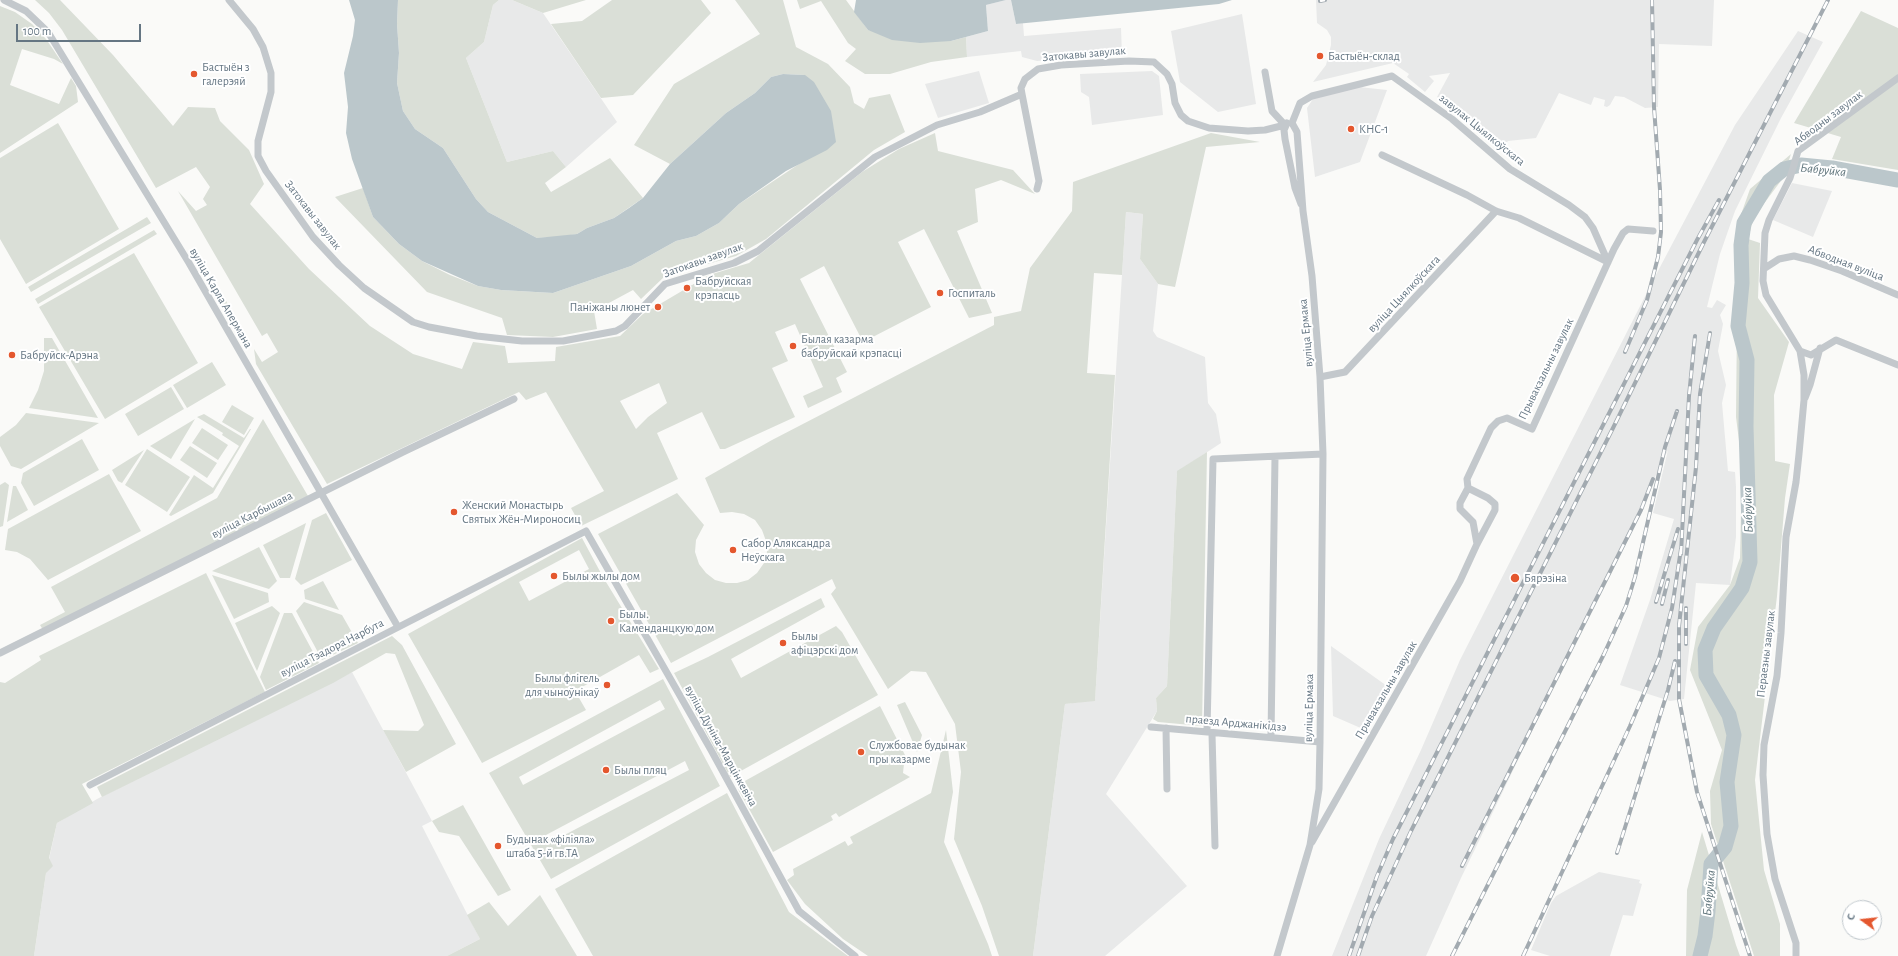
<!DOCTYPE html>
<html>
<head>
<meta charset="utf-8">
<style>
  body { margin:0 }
  #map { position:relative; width:1898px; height:956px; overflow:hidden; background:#fafaf8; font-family:"Alegreya Sans",sans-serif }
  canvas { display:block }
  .north { position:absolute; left:1842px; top:900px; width:40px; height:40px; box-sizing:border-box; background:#fff; border:1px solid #c1c8cd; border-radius:50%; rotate:285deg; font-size:11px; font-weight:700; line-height:16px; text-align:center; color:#657683 }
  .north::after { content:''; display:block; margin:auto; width:14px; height:18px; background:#e4572e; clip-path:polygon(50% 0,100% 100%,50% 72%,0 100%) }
  .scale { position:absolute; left:16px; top:24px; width:125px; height:18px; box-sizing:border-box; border:2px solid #657683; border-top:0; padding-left:5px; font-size:12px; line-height:14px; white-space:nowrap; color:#657683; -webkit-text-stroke:3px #fff; paint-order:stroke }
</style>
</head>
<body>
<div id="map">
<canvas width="1898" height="956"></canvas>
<div class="north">С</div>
<div class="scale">100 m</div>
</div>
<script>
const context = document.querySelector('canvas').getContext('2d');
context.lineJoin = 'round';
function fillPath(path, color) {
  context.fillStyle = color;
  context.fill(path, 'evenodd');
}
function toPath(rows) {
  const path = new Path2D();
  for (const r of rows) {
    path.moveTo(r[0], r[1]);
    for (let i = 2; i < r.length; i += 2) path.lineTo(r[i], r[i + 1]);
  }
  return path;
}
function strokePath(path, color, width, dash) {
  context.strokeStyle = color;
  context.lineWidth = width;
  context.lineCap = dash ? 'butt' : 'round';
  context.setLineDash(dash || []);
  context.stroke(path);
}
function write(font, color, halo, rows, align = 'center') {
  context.font = font + ' "Alegreya Sans",sans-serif';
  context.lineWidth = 4;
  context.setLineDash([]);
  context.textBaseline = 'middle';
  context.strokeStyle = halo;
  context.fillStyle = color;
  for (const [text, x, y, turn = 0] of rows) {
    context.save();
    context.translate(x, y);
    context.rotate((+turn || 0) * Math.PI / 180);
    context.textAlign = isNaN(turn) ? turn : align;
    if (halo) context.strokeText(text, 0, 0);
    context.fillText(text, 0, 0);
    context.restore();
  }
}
const built = toPath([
  [499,0,512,0,543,13,617,122,566,167,553,151,507,162,466,58,484,42,493,5],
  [1006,0,1011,0,1016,24,1023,23,1024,36,1121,28,1122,55,1037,61,1022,57,1021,51,967,57,966,37,988,31,986,5],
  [1316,0,1714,0,1712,46,1659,44,1658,107,1645,108,1624,97,1615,96,1610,105,1607,107,1604,106,1605,100,1594,97,1591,105,1559,93,1536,138,1508,141,1501,149,1446,107,1448,104,1437,97,1450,73,1429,76,1434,81,1425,92,1407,77,1409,74,1393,63,1313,82,1326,65,1331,45,1331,37,1327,30,1317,23],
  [1242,14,1256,104,1218,112,1180,82,1171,31],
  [1798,31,1823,42,1781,118,1735,211,1720,254,1707,307,1712,308,1717,300,1726,305,1720,315,1723,324,1718,351,1726,385,1722,403,1728,471,1735,472,1736,487,1736,537,1730,585,1696,583,1684,699,1670,701,1620,685,1650,600,1674,519,1653,513,1668,450,1461,878,1426,956,1332,956,1379,839,1421,750,1460,660,1659,269,1735,125],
  [979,71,989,103,938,118,925,84],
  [1152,71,1159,76,1163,115,1092,125,1089,97,1081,92,1080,74],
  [1359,87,1387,90,1360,162,1315,177,1307,108,1313,99],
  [1792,183,1832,191,1813,237,1773,220],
  [1126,212,1143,214,1140,259,1158,284,1153,331,1157,337,1205,357,1208,403,1216,414,1221,443,1177,472,1167,686,1156,698,1157,711,1106,794,1187,886,1105,956,1033,956,1065,704,1095,700],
  [1331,646,1387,686,1377,700,1363,729,1333,716],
  [352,672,432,821,422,826,480,939,447,956,34,956,46,873,57,823,97,799],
  [1599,872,1640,880,1639,883,1642,884,1633,916,1623,915,1610,956,1550,956,1531,950,1551,903,1556,896]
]);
const green = toPath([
  [35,0,60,0,113,55,173,126,188,107,215,108,220,121,249,150,264,184,250,204,309,269,370,326,413,354,462,369,473,342,505,346,508,363,555,361,556,347,620,336,643,314,709,275,749,263,862,172,899,149,935,133,938,151,1013,170,1035,194,1001,180,975,189,978,222,957,231,992,313,969,318,924,229,898,242,931,307,863,342,824,266,800,279,847,372,836,378,842,392,808,408,803,396,823,387,795,324,775,332,788,361,772,368,795,417,725,449,720,449,702,412,657,433,678,479,581,526,571,508,604,491,546,392,526,400,519,392,327,484,256,364,254,349,262,362,278,352,267,333,262,336,178,191,196,211,207,205,203,199,210,187,196,167,156,188,62,30,49,13],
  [659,383,667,403,648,417,636,429,620,401],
  [398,0,499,0,493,5,484,42,466,58,507,162,553,151,566,167,545,183,551,192,610,158,643,198,614,218,587,228,577,234,559,237,537,238,488,212,476,199,443,148,415,129,403,111,397,83,399,53,397,24],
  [512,0,586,0,543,13],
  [612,0,701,0,711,13,633,95,601,98,551,24,582,21],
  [735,0,783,0,796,47,828,64,850,87,854,103,864,109,869,98,890,94,905,132,874,150,766,239,736,256,665,276,641,299,633,290,594,311,597,329,553,337,507,335,502,318,427,292,335,197,363,188,373,217,399,244,422,261,450,275,478,286,501,290,553,293,631,266,676,241,696,236,719,223,739,204,805,160,805,75,783,74,771,77,755,93,726,113,670,164,634,145,674,84,760,34],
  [797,0,846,0,868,30,951,41,966,37,967,57,931,62,890,74,865,74,845,61,856,49,848,43,821,1,800,9],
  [0,6,15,12,32,24,46,39,63,64,54,59,22,49,10,85,59,104,71,78,76,86,78,102,0,153],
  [1861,11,1898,28,1898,170,1832,159,1841,137,1794,123],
  [58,123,119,229,26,284,0,239,0,158],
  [1211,133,1260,142,1206,147,1175,287,1158,284,1140,259,1143,214,1126,212,1122,275,1094,273,1087,373,1115,375,1095,701,1065,704,1033,956,999,956,982,906,954,839,961,772,955,724,926,672,911,671,888,689,831,594,836,588,832,579,671,663,598,534,677,493,704,525,696,540,695,552,699,564,706,573,715,580,726,583,737,583,748,580,757,573,764,563,767,552,766,541,762,530,755,520,744,514,732,512,720,513,705,478,772,440,994,325,994,317,1021,311,1030,268,1072,211,1073,182],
  [1791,154,1783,178,1754,217,1748,239,1760,243,1758,298,1789,342,1774,395,1775,461,1790,464,1785,498,1777,596,1755,780,1764,870,1780,924,1780,956,1754,956,1711,824,1710,791,1722,750,1690,670,1698,627,1730,585,1740,558,1742,465,1736,417,1738,223,1750,189],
  [147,217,151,223,31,292,28,287],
  [154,230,157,234,38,304,35,299],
  [134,253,198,363,105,419,39,307],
  [215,282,250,342,246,344,210,286],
  [44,338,52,338,98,418,29,408,38,390,44,371],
  [212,362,226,385,187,408,173,385],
  [171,387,184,409,138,436,125,414],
  [232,405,254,418,244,435,222,422],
  [26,413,99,423,21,469,11,466,0,446,0,437,16,425],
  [204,414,244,438,250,429,251,429,213,493,171,516,169,515,194,475,213,488,239,446,222,435,223,433,197,417],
  [195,419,171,459,150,446],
  [263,419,308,496,43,630,40,625,65,612,51,587,217,498],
  [202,428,228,445,218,460,192,443],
  [82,439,99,470,34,506,21,483,23,473],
  [190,446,217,463,207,478,180,460],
  [147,449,190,477,167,512,125,485],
  [144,450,122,483,118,481,112,470],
  [1207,452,1202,726,1158,722,1153,719,1157,711,1156,698,1167,686,1177,471],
  [109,474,141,531,48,580,30,559,17,552,5,550,8,529],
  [5,482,9,485,3,526,0,527,0,485],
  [13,486,16,486,28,510,7,522],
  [326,513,352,560,301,585,295,579,312,520],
  [306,523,290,578,280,578,263,545],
  [582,538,603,577,659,669,650,673,639,655,575,691,586,710,482,763,408,634],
  [579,550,589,569,529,601,519,582],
  [259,547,277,581,269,589,212,571],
  [206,573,265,692,82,784,93,803,57,823,49,858,53,866,46,873,34,956,0,956,0,682,5,683,41,660,39,656],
  [212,575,268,593,269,602,234,619],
  [323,581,339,610,305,599,304,590],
  [821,598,825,607,731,659,741,678,836,626,842,632,878,695,730,777,674,673,708,657],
  [304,602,342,615,358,643,322,660,296,611],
  [272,606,280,613,257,671,235,623],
  [284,613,292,613,319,663,266,690,260,677],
  [392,636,402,645,456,744,406,772,383,730,418,731,424,725,395,654,386,653,333,683,102,797,97,787],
  [663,679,720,786,551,879,489,773],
  [660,700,665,709,523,785,519,777],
  [685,761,689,770,551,842,546,835],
  [905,702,922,735,917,752,897,705],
  [880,706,905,755,903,773,910,777,839,817,836,813,831,816,833,820,773,852,738,789,743,782],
  [946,730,953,792,944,842,988,944,992,956,868,956,843,939,805,904,787,880,794,875,793,869,845,841,848,846,853,843,850,837,931,793],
  [727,793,789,912,848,956,593,956,555,889],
  [463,805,511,890,498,896,459,836,439,832,432,821],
  [1702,832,1736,945,1740,956,1686,956,1687,890],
  [540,895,577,956,447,956,480,939,467,915,489,902,508,926]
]);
const water = toPath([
  [349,0,398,0,397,24,399,53,397,83,403,111,415,129,443,148,476,199,488,212,537,238,577,234,587,228,614,218,629,208,643,198,670,164,726,113,755,93,771,77,783,74,805,75,814,82,831,111,836,142,827,150,786,171,739,204,719,223,696,236,676,241,631,266,553,293,501,290,478,286,422,261,399,244,373,217,352,159,346,133,348,107,344,73,353,36,355,20],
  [856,0,1006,0,986,5,988,31,951,41,920,43,892,40,868,30,854,12],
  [1011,0,1232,0,1219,4,1016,24]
]);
const river = toPath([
  [1700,956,1705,936,1708,911,1711,864,1725,847,1731,826,1727,782,1734,735,1729,715,1706,675,1705,650,1714,628,1742,588,1750,562,1746,427,1747,360,1738,326,1742,283,1741,245,1744,223,1769,181,1784,169,1801,165,1832,168,1898,180]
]);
const street = toPath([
  [4,0,26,11,48,32,189,263,398,627],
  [229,0,253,29,263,47,271,73,271,92,258,141,258,156,266,171,313,237,339,265,364,288,413,322,429,327,477,336,522,341,563,341,616,331,625,326,665,284,734,263,758,251,875,157,937,125,980,112,1022,94,1021,88,1025,79,1038,69,1061,65,1129,61,1154,62,1167,74,1172,84,1175,103,1181,115,1188,121,1209,128,1248,131,1265,130,1285,125,1272,111,1265,72],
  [1898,78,1798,151,1790,178,1769,220,1765,233,1763,281,1766,295,1800,351,1811,355,1836,340,1898,365],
  [1022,94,1039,181,1037,189],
  [1287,123,1284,130,1285,139,1295,188,1301,204],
  [1292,123,1300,103,1312,96,1392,76,1452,119,1510,169,1569,205,1585,217,1593,228,1608,262],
  [1382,155,1467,195,1496,211,1519,218,1608,262],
  [1765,268,1779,259,1794,256,1810,260,1842,271,1898,295],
  [1320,377,1345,372,1496,211],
  [1805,398,1810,385,1820,348],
  [1468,488,1467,479,1491,428,1498,421,1507,418,1532,429,1614,249,1623,233,1628,229,1653,231],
  [0,653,403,452,514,399],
  [1151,727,1320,742],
  [1166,728,1167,789],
  [1207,731,1213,459,1323,454],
  [1212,734,1215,846],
  [1271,737,1275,457],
  [90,785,586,531,711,750,799,911,855,956],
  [1312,842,1460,581,1477,544,1495,510,1495,504,1488,498,1468,488,1460,503,1460,509,1473,522,1477,544],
  [1277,956,1310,845,1319,789,1320,742,1323,454,1320,377,1312,276,1303,211,1297,132,1292,123],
  [1796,956,1796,943,1775,879,1767,834,1763,775,1764,745,1777,676,1781,633,1786,537,1796,482,1799,454,1804,400,1804,375,1800,351]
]);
const rail = toPath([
  [1320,1,1325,0],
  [1710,333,1700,394,1696,467,1679,626,1679,699,1697,792,1750,956],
  [1625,352,1647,300,1658,257,1661,232,1660,190,1654,107,1652,0],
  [1681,554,1689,396,1695,336],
  [1656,602,1678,529],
  [1662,604,1668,580],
  [1686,644,1686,608],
  [1617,853,1668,690,1675,661],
  [1462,866,1641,510,1653,479],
  [1349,956,1377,876,1393,839,1697,240,1719,200],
  [1358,956,1372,916,1411,831,1614,426,1704,242,1828,0],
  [1452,956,1604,654,1626,606,1635,577,1665,447,1677,411],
  [1523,956,1630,726,1659,658,1672,608,1681,549]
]);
const markers = [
  [1320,56,4,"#e4572e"],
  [194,74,4,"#e4572e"],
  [1351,129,4,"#e4572e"],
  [687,288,4,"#e4572e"],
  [940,293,4,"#e4572e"],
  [658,307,4,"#e4572e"],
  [793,346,4,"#e4572e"],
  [12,355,4,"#e4572e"],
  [454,512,4,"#e4572e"],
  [733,550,4,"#e4572e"],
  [554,576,4,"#e4572e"],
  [1515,578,5,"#e4572e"],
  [611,621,4,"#e4572e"],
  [783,643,4,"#e4572e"],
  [607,685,4,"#e4572e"],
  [861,752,4,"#e4572e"],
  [606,770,4,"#e4572e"],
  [498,846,4,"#e4572e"]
];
const streetNames = [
  ["Затокавы завулак",1084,54,-5],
  ["Абводны завулак",1828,118,-37],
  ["завулак Цыялкоўскага",1482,130,39],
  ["Затокавы завулак",313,215,52],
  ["Затокавы завулак",703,260,-20],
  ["Абводная вуліца",1846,263,21],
  ["вуліца Цыялкоўскага",1404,294,-47],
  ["вуліца Карла Апермана",221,298,60],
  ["вуліца Ермака",1306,333,-95],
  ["Прывакзальны завулак",1546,369,-64],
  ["вуліца Карбышава",252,515,-27],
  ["вуліца Тэадора Нарбута",332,648,-27],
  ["Пераезны завулак",1766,654,-83],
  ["Прывакзальны завулак",1386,690,-60],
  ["вуліца Ермака",1309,708,-89],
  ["праезд Арджанікідзэ",1236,723,5],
  ["вуліца Дуніна-Марцінкевіча",721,746,61]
];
const poiNames = [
  ["Бастыён-склад",1328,56],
  ["Бастыён з",202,67],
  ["галерэяй",202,81],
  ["КНС-1",1359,129],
  ["Бабруйская",695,281],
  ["крэпасць",695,295],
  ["Госпиталь",948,293],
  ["Паніжаны люнет",650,307,"right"],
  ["Былая казарма",801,339],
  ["бабруйскай крэпасці",801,353],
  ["Бабруйск-Арэна",20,355],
  ["Женский Монастырь",462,505],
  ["Святых Жён-Мироносиц",462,519],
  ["Сабор Аляксандра",741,543],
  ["Неўскага",741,557],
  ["Былы жылы дом",562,576],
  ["Бярэзіна",1524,578],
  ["Былы.",619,614],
  ["Каменданцкую дом",619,628],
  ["Былы",791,636],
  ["афіцэрскі дом",791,650],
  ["Былы флігель",599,678,"right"],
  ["для чыноўнікаў",599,692,"right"],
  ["Службовае будынак",869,745],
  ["пры казарме",869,759],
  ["Былы пляц",614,770],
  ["Будынак «філіяла»",506,839],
  ["штаба 5-й гв.ТА",506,853]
];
const waterNames = [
  ["Бабруйка",1823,170,6],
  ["Бабруйка",1748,510,-92],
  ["Бабруйка",1709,893,-85]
];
fillPath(built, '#e8e9e9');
fillPath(green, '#dadfd7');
fillPath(water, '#bbc7cb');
strokePath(river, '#bbc7cb', 15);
strokePath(street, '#c3c8cc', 7);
strokePath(rail, '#a2aab0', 4);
strokePath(rail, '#fff', 2.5, [8]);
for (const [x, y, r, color] of markers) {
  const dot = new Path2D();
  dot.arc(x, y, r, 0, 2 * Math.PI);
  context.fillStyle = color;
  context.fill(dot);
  strokePath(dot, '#fff', 1.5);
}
write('12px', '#657683', '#fff', streetNames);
write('12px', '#657683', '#fff', poiNames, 'left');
write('italic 13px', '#60757c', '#fff', waterNames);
</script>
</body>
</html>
